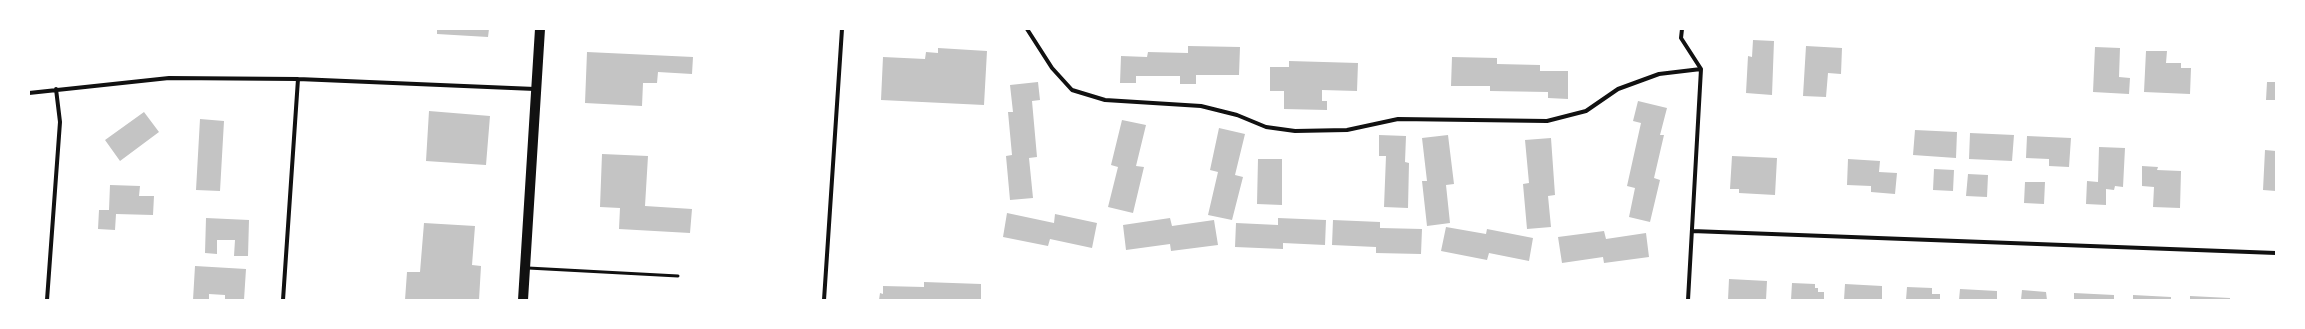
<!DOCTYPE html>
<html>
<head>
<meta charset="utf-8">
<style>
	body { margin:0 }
	#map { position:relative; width:2305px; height:329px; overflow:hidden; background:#fff; font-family:Inter,sans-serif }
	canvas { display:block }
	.frame { position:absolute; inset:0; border:30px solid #fff; pointer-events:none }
</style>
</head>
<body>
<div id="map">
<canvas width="2305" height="329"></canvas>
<div class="frame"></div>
</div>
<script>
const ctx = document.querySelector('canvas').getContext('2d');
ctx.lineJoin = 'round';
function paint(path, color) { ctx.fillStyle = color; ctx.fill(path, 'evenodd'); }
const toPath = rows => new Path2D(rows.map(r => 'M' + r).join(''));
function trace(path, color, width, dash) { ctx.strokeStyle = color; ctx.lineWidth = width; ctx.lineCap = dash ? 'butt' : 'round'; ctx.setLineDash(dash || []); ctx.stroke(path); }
paint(toPath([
	[437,29,489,29,488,37,437,34],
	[1753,40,1774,41,1772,95,1746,93,1748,56,1752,57],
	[1188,46,1240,47,1239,75,1196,75,1196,84,1180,84,1180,76,1136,76,1136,83,1120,83,1121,56,1147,57,1148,52,1188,53],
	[1806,46,1842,48,1841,74,1828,73,1826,97,1803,96],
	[2095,47,2120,48,2119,77,2130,78,2129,94,2093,92],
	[938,48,987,51,984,105,881,100,883,57,925,59,926,52,938,53],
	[2146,51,2167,51,2166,63,2181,63,2181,68,2191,68,2190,94,2144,92],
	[587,52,693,57,692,74,658,72,657,83,643,83,642,106,585,103],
	[1452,57,1497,58,1497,64,1540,65,1540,71,1568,71,1568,99,1548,98,1548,92,1490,91,1490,86,1451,86],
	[1289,61,1358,63,1357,91,1322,90,1322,101,1327,101,1327,110,1284,109,1284,91,1270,91,1270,67,1289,67],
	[1038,82,1040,100,1032,101,1037,157,1029,158,1033,198,1010,200,1006,156,1012,155,1008,112,1013,112,1010,85],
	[2267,82,2276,82,2276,100,2266,100],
	[1638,101,1667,108,1660,135,1664,135,1654,178,1660,180,1650,222,1629,217,1635,188,1627,186,1641,123,1633,121],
	[429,111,490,116,486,165,426,161],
	[144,112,159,132,120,161,105,140],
	[200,119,224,121,220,191,196,190],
	[1122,120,1146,125,1136,166,1144,167,1133,213,1108,207,1118,167,1111,165],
	[1219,128,1245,134,1235,175,1243,177,1232,220,1208,215,1218,172,1210,170],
	[1915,130,1957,132,1956,158,1913,155],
	[1970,133,2014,135,2012,161,1969,159],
	[1379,135,1406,136,1405,162,1409,163,1408,208,1384,207,1386,156,1379,156],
	[1448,135,1454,184,1446,185,1450,223,1427,226,1422,181,1427,181,1422,138],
	[2027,136,2071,138,2069,167,2049,166,2049,159,2026,158],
	[1551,138,1555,195,1548,196,1551,227,1527,229,1523,184,1529,183,1525,140],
	[2099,147,2125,148,2123,187,2115,186,2114,190,2106,189,2106,205,2086,204,2087,181,2098,182],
	[2265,150,2276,151,2276,191,2263,190],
	[602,154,648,156,645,206,692,209,690,233,619,229,620,208,600,207],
	[1732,156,1777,158,1775,195,1739,193,1739,189,1730,189],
	[1258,159,1282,159,1282,205,1257,204],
	[1848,159,1880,161,1879,172,1897,173,1895,194,1871,192,1871,186,1847,185],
	[2142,166,2158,167,2157,170,2181,171,2180,208,2153,207,2154,187,2142,186],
	[1934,169,1954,170,1953,191,1933,190],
	[1968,174,1988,175,1987,197,1966,196],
	[2025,182,2045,182,2044,204,2024,203],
	[110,185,140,186,139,196,154,196,153,215,116,214,115,230,98,229,99,210,109,210],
	[1007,213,1054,223,1055,214,1097,223,1092,248,1050,239,1048,246,1003,237],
	[206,218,249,220,248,256,234,256,235,240,217,240,217,254,205,253],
	[1170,218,1172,226,1214,220,1218,245,1171,251,1170,244,1126,250,1123,225],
	[1278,218,1326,220,1325,245,1283,243,1283,249,1235,247,1236,223,1278,225],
	[1333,220,1380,222,1380,228,1422,229,1421,254,1376,253,1376,247,1332,245],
	[424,223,475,226,472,265,481,266,479,300,405,300,407,272,420,272],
	[1446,227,1486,234,1487,229,1533,238,1529,261,1489,253,1487,260,1441,251],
	[1604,231,1606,239,1646,233,1649,257,1604,263,1603,257,1562,263,1558,237],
	[195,266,246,269,244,300,225,300,225,295,209,294,209,300,193,300],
	[1729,279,1767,281,1766,300,1728,300],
	[924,282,981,284,981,300,879,300,880,293,883,294,883,286,924,287],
	[1792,283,1815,284,1815,288,1818,288,1818,292,1824,292,1824,300,1791,300],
	[1845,284,1882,286,1882,300,1844,300],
	[1907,287,1932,288,1932,294,1940,294,1940,300,1906,300],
	[1960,289,1997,291,1997,300,1959,300],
	[2022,290,2046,292,2047,300,2021,300],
	[2074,293,2114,295,2114,300,2074,300],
	[2133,295,2171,297,2171,300,2133,300],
	[2190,296,2230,298,2230,300,2190,300]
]), '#c4c4c4');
trace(toPath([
	[528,268,678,276]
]), '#111', 3);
trace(toPath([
	[1027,29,1052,68,1072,90,1105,100,1201,106,1237,115,1266,127,1295,131,1347,130,1398,119,1547,121,1586,111,1618,89,1659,74,1701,69],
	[1682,29,1681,38,1701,69,1688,300],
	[29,93,169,78,298,79,535,89],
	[1692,231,2276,253],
	[47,300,60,122,56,89],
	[283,300,298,79],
	[824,300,842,29]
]), '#111', 4);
trace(toPath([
	[523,300,540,29]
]), '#111', 10);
</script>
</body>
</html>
